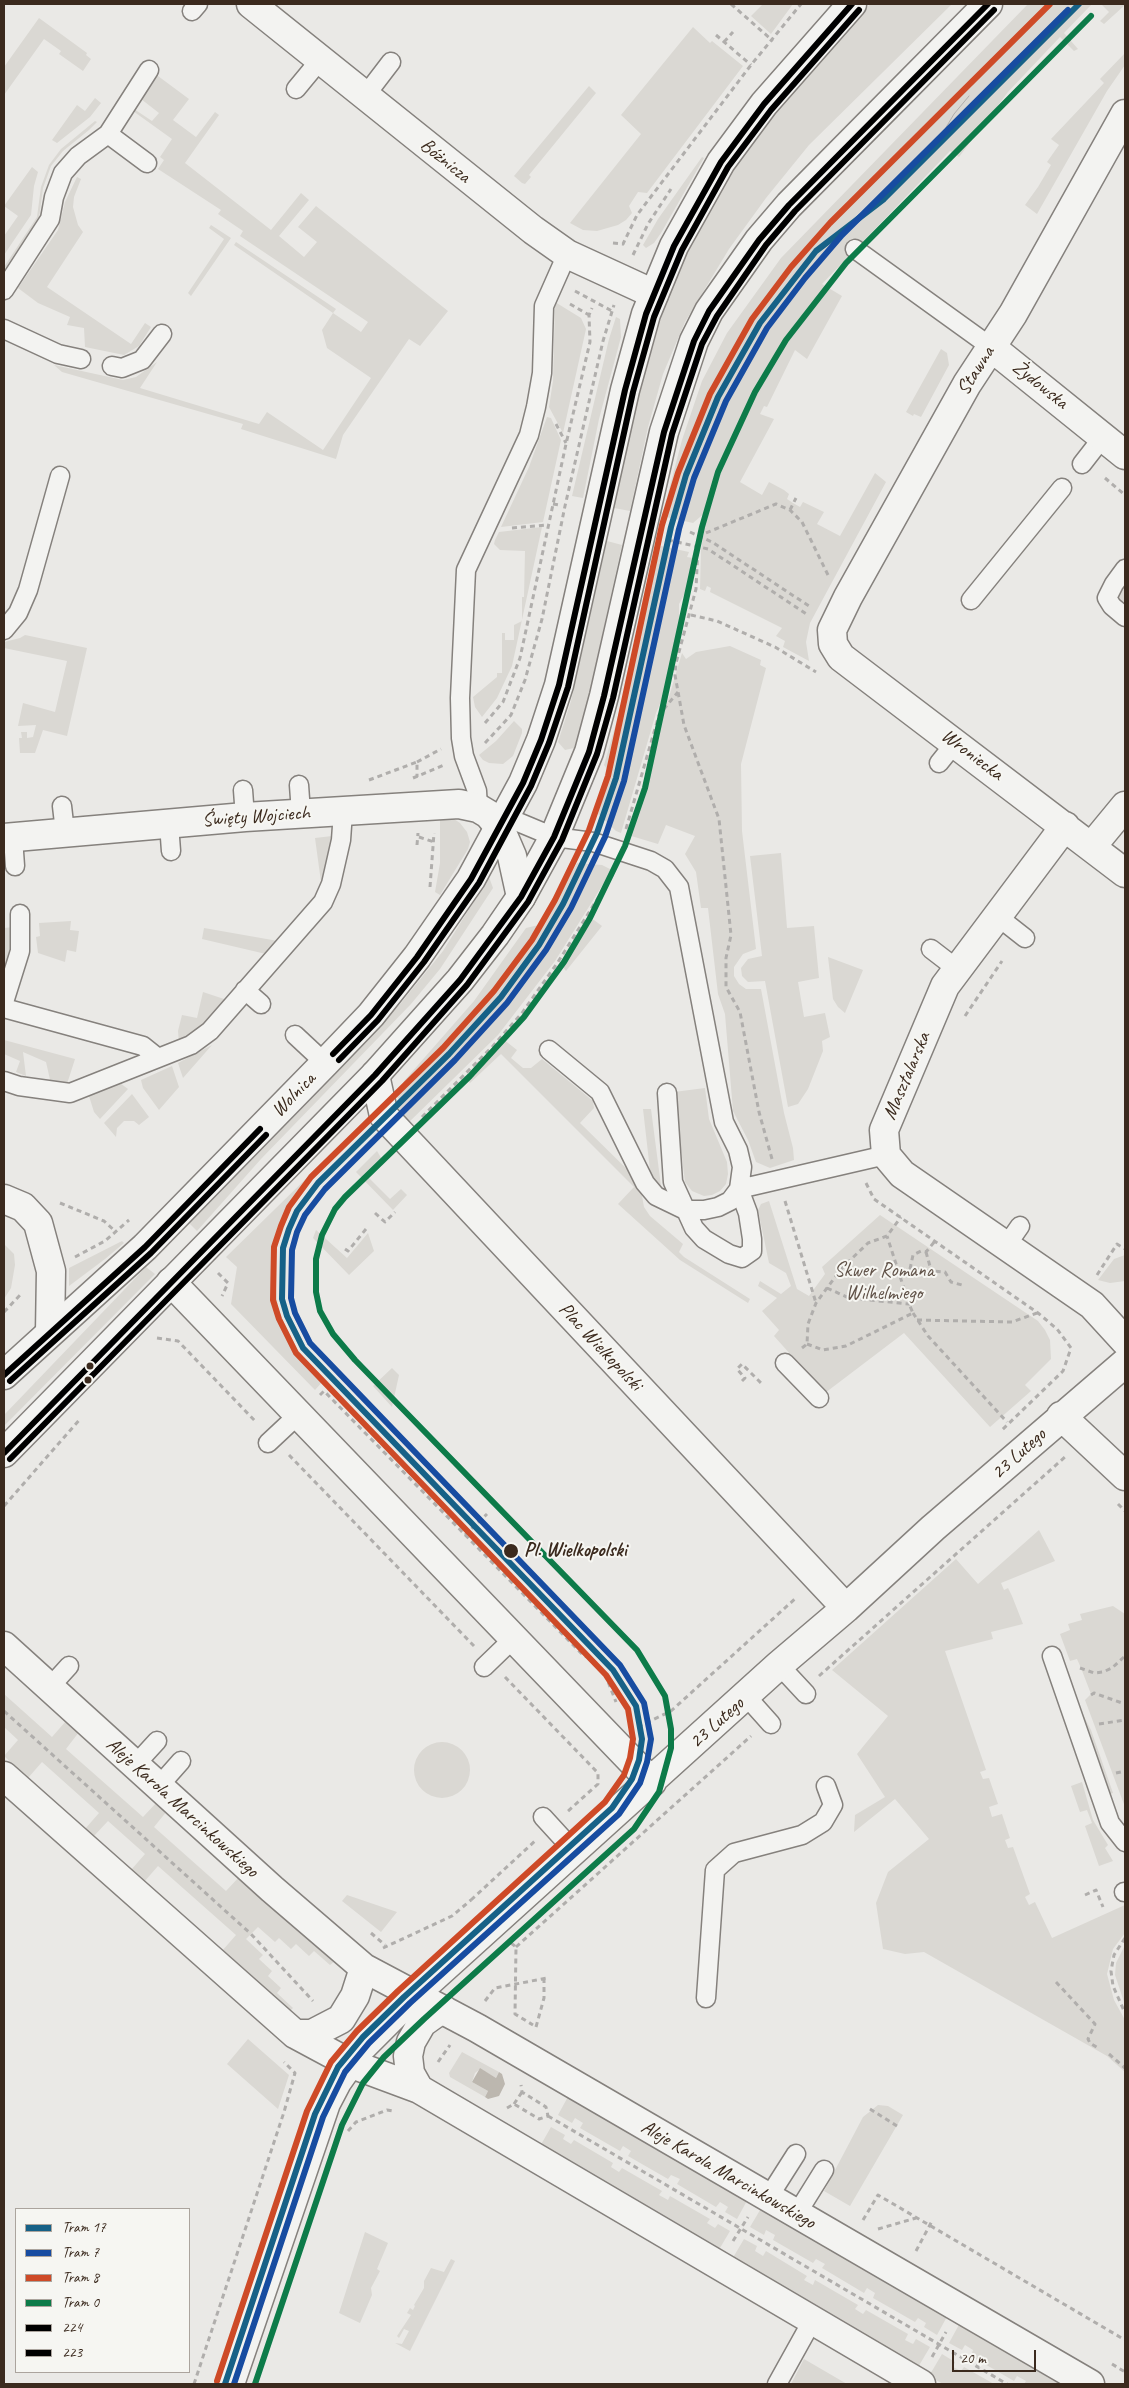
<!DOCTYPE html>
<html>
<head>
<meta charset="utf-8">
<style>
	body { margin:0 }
	#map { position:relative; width:1129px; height:2388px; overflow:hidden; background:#eae9e6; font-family:Caveat,sans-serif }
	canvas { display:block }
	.frame { position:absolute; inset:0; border:5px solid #3b2a1e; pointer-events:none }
	.legend { position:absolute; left:15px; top:2208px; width:175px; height:165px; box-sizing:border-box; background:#f6f6f2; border:1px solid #aba49d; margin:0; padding:6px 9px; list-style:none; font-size:15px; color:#3b2a1e }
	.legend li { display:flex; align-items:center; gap:10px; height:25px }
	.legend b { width:25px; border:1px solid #aba49d }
	.scale { position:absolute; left:952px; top:2350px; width:84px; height:22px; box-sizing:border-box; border:2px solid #3b2a1e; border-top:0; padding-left:6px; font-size:15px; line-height:18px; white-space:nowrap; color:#3b2a1e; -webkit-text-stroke:4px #f6f6f2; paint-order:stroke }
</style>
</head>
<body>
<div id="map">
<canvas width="1129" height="2388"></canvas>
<div class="frame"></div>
<ul class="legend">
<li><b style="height:6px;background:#166187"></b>Tram 17</li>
<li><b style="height:6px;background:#174ca1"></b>Tram 7</li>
<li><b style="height:6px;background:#ce4a27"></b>Tram 8</li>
<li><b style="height:6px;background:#0d7b49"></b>Tram 0</li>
<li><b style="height:6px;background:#000"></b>224</li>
<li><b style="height:6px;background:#000"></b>223</li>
</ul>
<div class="scale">20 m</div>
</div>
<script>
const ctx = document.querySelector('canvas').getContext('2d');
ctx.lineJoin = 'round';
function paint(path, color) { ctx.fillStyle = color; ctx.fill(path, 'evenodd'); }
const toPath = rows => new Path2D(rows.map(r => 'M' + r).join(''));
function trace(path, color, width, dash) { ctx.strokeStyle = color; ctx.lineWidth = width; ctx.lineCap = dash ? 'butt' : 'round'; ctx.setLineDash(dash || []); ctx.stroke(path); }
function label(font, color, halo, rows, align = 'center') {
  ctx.font = font + ' Caveat,sans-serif'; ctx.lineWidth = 4; ctx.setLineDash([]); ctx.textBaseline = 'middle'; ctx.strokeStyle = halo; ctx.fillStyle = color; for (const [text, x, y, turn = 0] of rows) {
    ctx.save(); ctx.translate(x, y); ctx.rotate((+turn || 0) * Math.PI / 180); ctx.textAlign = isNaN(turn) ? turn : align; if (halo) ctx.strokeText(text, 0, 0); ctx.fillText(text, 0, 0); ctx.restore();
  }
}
paint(toPath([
	[763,4,793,4,771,34,751,16],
	[870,4,952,4,809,145,766,198,729,249,685,322,663,374,648,427,630,511,614,508,631,421,663,312,689,245,734,169,772,117],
	[1028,4,1092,4,1064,33,1078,49,1074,51,1060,37,1008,92,959,157,950,151,822,284,842,296,807,359,795,350,767,407,764,406,760,414,774,419,740,482,762,495,769,482,784,490,789,494,787,499,793,503,800,507,803,502,824,512,817,524,840,536,875,473,886,482,810,623,806,642,809,661,783,647,785,641,776,636,782,628,710,592,711,588,707,586,705,591,700,589,701,550,707,511,693,523,662,516,682,440,702,381,727,333,781,258],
	[1101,4,1125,4,1125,5,1104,24,1100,21,1109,12],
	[39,18,87,53,86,55,91,59,83,71,59,54,61,51,44,39,4,95,4,67],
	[693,27,710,43,712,41,743,66,647,193,638,192,629,206,632,213,626,220,618,225,597,231,583,230,570,223,641,134,621,115],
	[1125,53,1125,65,1107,91,1037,214,1025,205,1038,187,1051,165,1047,162,1059,145,1051,139,1104,83,1100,79],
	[158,76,189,99,173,120,196,137,215,112,219,115,185,163,271,230,301,193,309,200,279,236,304,257,317,242,298,227,316,206,448,311,420,346,409,339,343,435,336,459,241,429,243,424,62,372,54,365,123,380,136,377,157,362,140,388,259,424,267,412,323,450,371,378,327,348,322,330,333,313,234,245,236,242,336,309,333,313,361,332,368,322,240,236,243,231,218,214,221,210,158,169,164,160,160,157,172,139,133,111,134,109,152,121,159,113,141,99],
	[589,86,596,93,529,175,531,177,525,184,522,183,514,176],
	[95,98,101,103,90,117,57,143,52,140,77,105,85,111],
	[95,121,97,122,89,130,63,151,51,166,43,188,39,218,4,270,4,267,37,217,41,187,49,165,61,149],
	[702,157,704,158,661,233,654,243,646,248,643,245,658,219],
	[32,167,38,172,34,186,31,215,4,255,4,236,18,216,4,206],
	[77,177,81,179,74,197,73,207,78,225,83,232,47,287,131,344,145,323,151,327,139,346,124,355,85,347,84,328,67,325,70,317,38,303,18,288,58,230,65,202],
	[211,225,231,238,191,296,188,293,224,239,209,228],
	[555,302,581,318,586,329,563,433,549,407,553,381],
	[616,317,620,319,621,337,599,419,583,498,572,496,609,339],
	[941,349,947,353,949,365,921,417,914,414,913,416,906,412],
	[547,417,551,418,561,440,543,522,501,527,529,467],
	[542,527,512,666,497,698,482,717,475,707,473,697,497,677,497,673,502,673,502,633,505,633,505,640,514,640,514,625,522,621,522,597,524,597,525,551,500,550,494,544,495,540,499,532],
	[607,541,622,545,584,718,574,748,565,750,558,742,571,701],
	[661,546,689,552,687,557,693,558,692,589,685,593,679,604,679,615,683,628,668,685,656,713,621,833,616,831,598,814,610,773,604,765,629,678,655,551],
	[1125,582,1125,610,1115,595],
	[25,635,87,648,67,736,43,730,35,753,20,753,19,738,22,738,21,732,27,732,27,738,33,737,36,725,18,726,23,703,55,712,67,661,4,648,4,642,20,638],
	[730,646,761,660,760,665,766,668,741,764,742,831,756,949,743,954,734,967,734,976,739,984,746,989,761,989,784,1113,793,1148,794,1160,770,1168,756,1162,748,1140,733,1111,725,1014,718,994,708,908,701,908,696,872,685,854,695,836,666,825,658,844,628,835,682,653,686,659,696,652],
	[514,721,522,729,522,733,513,756,503,764,489,763,483,760,479,755,496,741],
	[454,819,460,823,467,832,470,842,468,849,440,895,435,892,440,863,440,820],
	[332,836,325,882,321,882,315,838],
	[781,853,787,928,814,926,819,978,798,982,804,1017,825,1013,830,1037,822,1041,823,1051,808,1089,798,1104,788,1107,765,981,748,982,742,976,741,968,748,959,762,956,750,856],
	[577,863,602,865,612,870,555,961,498,1035,404,1127,398,1116,402,1112,398,1108,402,1103,397,1097,400,1093,404,1081,474,1001,526,928,543,924],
	[489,877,493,888,440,969,411,1004,261,1159,197,1231,189,1223,401,1003,443,951],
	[589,920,594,920,602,926,566,971,561,965],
	[71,921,70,930,79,931,76,952,67,950,65,962,38,953,36,937,40,936,39,923],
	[14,927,13,950,4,980,4,928],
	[204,928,278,941,266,954,202,939],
	[828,957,863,970,845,1013,838,1007,833,999],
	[203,992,227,1000,205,1026,179,1043,178,1031,182,1015,197,1018],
	[503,1039,517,1050,511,1058,523,1068,531,1068,542,1059,593,1101,594,1108,580,1123,635,1177,640,1185,644,1207,650,1216,683,1244,679,1252,684,1257,750,1299,748,1303,680,1260,618,1204,634,1187,501,1054,470,1083,465,1078],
	[4,1040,75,1059,67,1084,51,1084,46,1062,23,1052,26,1076,16,1072,20,1061,4,1054],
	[212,1045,183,1078,178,1063],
	[172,1066,179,1087,159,1110,143,1088,141,1080],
	[120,1083,128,1089,100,1119,94,1112,89,1096],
	[705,1088,709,1119,727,1162,728,1174,726,1184,720,1191,712,1195,704,1196,692,1191,685,1182,674,1092],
	[132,1094,149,1117,139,1125,134,1121,124,1121,117,1128,116,1137,104,1123],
	[643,1109,651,1109,661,1186,651,1179],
	[369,1117,370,1124,318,1173,290,1208,281,1226,275,1249,274,1269,278,1308,286,1331,296,1348,324,1380,315,1390,231,1304,237,1267,226,1257],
	[377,1151,383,1161,368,1177,390,1199,401,1189,407,1195,393,1210,356,1172],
	[769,1201,797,1289,809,1296,825,1274,822,1267,880,1215,1038,1321,1045,1330,1050,1340,1051,1359,1025,1385,1031,1391,990,1427,904,1333,825,1393,774,1336,779,1330,762,1311,777,1298,758,1286,760,1281,781,1294,791,1286,786,1273,769,1263,758,1210,761,1204],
	[316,1230,347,1258,368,1233,374,1251,349,1275,313,1238],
	[122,1241,124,1243,105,1259,69,1286,69,1268],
	[4,1244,14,1254,15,1265,11,1288,4,1299],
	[1125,1255,1125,1281,1110,1283,1098,1280,1114,1259],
	[146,1267,155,1274,4,1426,4,1415],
	[392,1368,399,1375,392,1407,373,1386],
	[1039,1530,1055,1561,1001,1583,1004,1590,1008,1588,1012,1596,1023,1624,991,1632,993,1639,945,1651,986,1770,980,1772,983,1779,989,1778,998,1804,989,1807,992,1817,1002,1814,1010,1838,1005,1840,1008,1848,1013,1847,1030,1894,1025,1897,1029,1905,1035,1902,1052,1938,1125,1905,1125,1933,1113,1949,1107,1974,1114,2000,1125,2020,1125,2072,1107,2056,924,1952,905,1954,883,1949,876,1903,888,1872,929,1839,895,1799,854,1832,855,1815,885,1797,857,1754,888,1716,832,1670,956,1559,978,1584],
	[1113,1606,1125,1614,1125,1807,1085,1700,1091,1694,1081,1668,1077,1659,1070,1661,1060,1634,1070,1630,1068,1624,1082,1620,1080,1614],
	[4,1694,52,1737,66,1721,79,1732,66,1749,143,1817,157,1802,167,1811,154,1827,226,1891,240,1876,335,1961,330,1965,314,1951,309,1956,296,1944,291,1949,279,1938,275,1942,258,1927,246,1939,263,1955,259,1959,272,1971,268,1976,281,1988,277,1993,293,2008,289,2012,222,1951,236,1935,158,1866,144,1882,131,1870,145,1854,108,1821,93,1837,85,1829,99,1813,42,1762,28,1778,4,1756,18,1740,4,1727],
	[1076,1701,1091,1730,1113,1793,1108,1795],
	'414 1770a28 28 0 1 1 56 0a28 28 0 1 1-56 0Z',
	[1082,1782,1093,1820,1108,1845,1105,1848,1113,1861,1099,1866,1085,1826,1092,1823,1087,1810,1080,1812,1071,1786],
	[347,1895,397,1912,381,1932,342,1901],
	[1125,1945,1125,2005,1115,1975,1116,1963],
	[248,2039,289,2075,278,2109,227,2064],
	[462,2052,499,2072,496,2078,480,2069,475,2073,472,2082,488,2091,485,2097,450,2077,449,2073],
	[570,2093,749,2197,737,2219,725,2212,728,2207,720,2202,716,2207,677,2184,680,2179,671,2175,668,2179,628,2156,631,2151,623,2146,620,2151,580,2128,583,2123,575,2118,572,2123,558,2115],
	[878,2105,888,2106,903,2115,850,2206,824,2191,863,2117],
	[551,2127,565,2135,563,2139,571,2144,574,2140,613,2163,611,2167,619,2172,622,2168,662,2191,659,2195,668,2200,670,2196,710,2219,707,2223,715,2228,718,2224,730,2231,717,2253,539,2148],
	[763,2205,949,2313,937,2335,924,2327,926,2323,918,2318,915,2322,873,2298,875,2293,867,2288,864,2293,822,2268,825,2264,816,2259,813,2263,773,2240,775,2235,766,2230,764,2235,750,2227],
	[365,2232,388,2243,377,2269,380,2271,371,2288,372,2295,360,2323,339,2313],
	[744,2239,757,2246,755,2251,763,2256,766,2251,807,2276,804,2280,813,2285,815,2280,858,2305,855,2309,863,2314,866,2310,908,2334,905,2340,913,2344,916,2339,930,2347,917,2369,731,2261],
	[451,2259,455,2261,410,2351,395,2343,402,2344,409,2331,404,2329,399,2338,397,2336,411,2315,407,2313,410,2308,413,2310,415,2306,414,2305,424,2288,424,2281,431,2268,444,2272],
	[961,2321,1070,2384,1024,2384,1026,2381,1017,2376,1014,2381,971,2356,973,2350,965,2345,962,2350,949,2343],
	[942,2354,955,2362,953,2367,961,2371,964,2367,994,2384,943,2384,929,2376],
	[804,2359,847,2384,791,2384]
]), '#dad8d3');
paint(toPath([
	[480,2068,496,2078,499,2072,502,2074,505,2084,499,2096,488,2099,485,2097,488,2091,472,2082]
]), '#bcb7af');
const lane = toPath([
	[192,11,198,4],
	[296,89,320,60],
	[365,96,391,62],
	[108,134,147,163],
	[855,249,991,347],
	[4,290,50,219,54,197,63,173,78,156,108,134,149,70],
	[4,329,58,354,81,359],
	[112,366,122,368,142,360,162,334],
	[1082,464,1103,437],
	[1125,569,1114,584,1107,598,1112,606,1125,617],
	[971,600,1062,488],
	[4,630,18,613,28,590,60,476],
	[939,763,955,743],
	[299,785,301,813],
	[243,790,245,817],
	[62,806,65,832],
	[478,808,477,791,464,756,461,738,460,698,466,570,529,435,536,407,542,373,544,306,567,254],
	[506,817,554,837,593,842,651,861,665,869,679,887,724,1122,738,1150,742,1167,739,1189,730,1201,718,1207,704,1210,685,1210,656,1196,645,1183,600,1092,549,1050],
	[169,824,171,851],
	[13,838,15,866],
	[997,916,1025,938],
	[931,949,957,969],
	[245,990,261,1004],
	[4,1002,20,951,20,914],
	[4,1008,143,1046,158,1058],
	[295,1035,325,1063],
	[4,1081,19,1086,70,1093,191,1045,210,1031,323,902,331,884,341,840,343,812],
	[667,1093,673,1182,694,1228,704,1239,729,1254,742,1258,752,1251,752,1239,748,1213,739,1189,886,1155],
	[1006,1246,1020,1226],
	[785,1363,819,1398],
	[268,1443,299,1414],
	[1052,1656,1110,1823,1125,1842],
	[779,1665,806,1694],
	[484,1667,514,1638],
	[49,1688,69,1666],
	[746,1696,771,1724],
	[135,1765,157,1741],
	[158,1787,181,1761],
	[543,1817,575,1852],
	[1124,1892,1125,1892],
	[706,1998,715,1870,734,1853,802,1835,823,1822,833,1805,826,1786],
	[768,2198,796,2154],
	[796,2215,824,2170],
	[777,2384,812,2321]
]);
const street = toPath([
	[251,4,533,230,567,254,654,294],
	[1125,114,1013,314,967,384,848,597,832,630,833,644,841,657,1125,873],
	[991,347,1125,455],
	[1065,826,945,986,884,1130,886,1155,902,1174,1092,1305,1125,1341],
	[4,838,245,817,459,804,478,808,488,814,500,828,512,856,521,897],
	[1092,846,1125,806],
	[375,1075,384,1116,846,1608],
	[4,1199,23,1207,38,1223,51,1271,50,1332],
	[171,1282,652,1782],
	[1061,1416,1125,1476],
	[4,1646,272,1889,364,1968,477,2028,1090,2384],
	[4,1776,295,2034,349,2063,419,2089,921,2384],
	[295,2034,312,2034,341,2019,355,1996,364,1968],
	[419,2089,410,2073,408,2056,411,2042,422,2023,436,2013,444,2010],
	[230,2384,326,2103,337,2082,360,2049,415,1994,779,1665,846,1608,933,1528,1125,1363]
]);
const secondary = toPath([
	[4,1375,145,1247,325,1063,371,1015,417,957,471,879,523,783,541,740,559,685,625,390,646,314,674,246,721,162,764,104,852,4],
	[4,1453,375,1075,460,980,495,935,521,897,554,837,589,752,604,696,664,432,694,341,709,311,759,240,789,205,988,4]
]);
trace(lane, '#85817d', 21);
trace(street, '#85817d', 31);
trace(secondary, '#85817d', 31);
trace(toPath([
	[731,4,773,41],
	[716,35,751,65],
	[724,42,733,32],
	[613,243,623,244,637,215,751,65,801,4],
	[633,255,648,224,671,189],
	[575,291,612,311],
	[570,304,589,315],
	[556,424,566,443],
	[1105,478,1125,495],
	[553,504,559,505],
	[790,510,796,498],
	[512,528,548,525],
	[690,532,712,542,812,608],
	[668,540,708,549,808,615],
	[691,615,717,621,775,647,816,672],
	[485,723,503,702,520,658,566,444,590,342,589,315,592,308],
	[485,743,511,715,525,680,542,619,565,506,603,341,614,305],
	[417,762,441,749],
	[413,778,444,765],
	[369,780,417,762,417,777],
	[626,829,659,715,678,692],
	[419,837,434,842],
	[417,845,418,833],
	[430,887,434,833],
	[965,1016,1002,961],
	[478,1062,484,1068],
	[422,1117,493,1046,522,1013,558,962,613,874],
	[772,1159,759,1112,740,1012,726,987,726,958,731,935,719,819,684,725,675,675,676,663,696,589,698,546,701,535,776,504,790,510,802,522,828,575],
	[866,1183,874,1199,1038,1313,1057,1329,1071,1348,1063,1371,1002,1430],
	[785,1201,816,1303],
	[60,1203,104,1221,116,1232],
	[375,1213,385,1222,395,1212],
	[345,1249,348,1251,366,1229],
	[926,1252,931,1270],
	[75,1257,105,1241,129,1220],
	[910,1269,913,1255,921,1251,926,1252,935,1241],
	[900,1271,910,1269,945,1272,951,1282,962,1285],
	[218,1273,228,1283,222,1296],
	[1097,1275,1117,1244,1125,1249],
	[827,1288,849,1298,909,1304,887,1236],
	[4,1312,22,1293],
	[913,1313,928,1336,1007,1422],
	[917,1320,1012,1322,1037,1313],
	[157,1338,178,1341,256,1422],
	[807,1344,823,1350,846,1346,913,1313,909,1304],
	[802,1348,807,1344,808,1324,816,1303,827,1288,842,1268,868,1243,887,1236,901,1217],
	[742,1381,745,1378,737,1369,742,1364,763,1385],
	[320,1395,324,1391,584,1656,590,1658,605,1674,616,1702],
	[289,1455,474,1646],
	[1118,1504,1125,1511],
	[4,1506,81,1418],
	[465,1535,487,1514],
	[1080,1668,1094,1673,1103,1672,1112,1668,1125,1656],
	[819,1676,1065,1457],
	[505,1677,598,1773,598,1784,567,1812],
	[1091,1695,1094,1693,1125,1704],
	[4,1711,251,1934,313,2001],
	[1099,1724,1125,1720],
	[638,1727,671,1711,797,1597],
	[1116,1773,1125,1771],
	[1085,1895,1096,1890,1103,1907],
	[471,1900,535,1841],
	[371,1933,385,1945],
	[1125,1938,1114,1955,1111,1971,1113,1986,1125,2013],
	[511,1943,516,1947,515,2014,533,2025],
	[516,1947,751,1736],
	[383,1948,452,1916,471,1900],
	[1056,1982,1095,2024,1088,2039,1090,2043,1098,2048],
	[485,2001,495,1988,547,1978],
	[536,2027,544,1998,544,1979],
	[1109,2054,1125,2068],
	[438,2062,450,2045],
	[514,2104,522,2092],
	[507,2108,514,2104,539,2119,548,2116,546,2107,522,2092,521,2085],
	[870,2109,897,2126],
	[548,2116,1007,2384],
	[348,2131,356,2122,387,2110,393,2111],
	[863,2220,878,2195,1125,2340],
	[878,2229,916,2218],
	[733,2241,748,2217],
	[916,2251,932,2221],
	[932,2357,946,2332],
	[1112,2364,1125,2372],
	[194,2384,284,2112,295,2073,284,2062]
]), '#b0aeac', 3, [5, 4]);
trace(lane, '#f3f3f1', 18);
trace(street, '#f3f3f1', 28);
trace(secondary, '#f3f3f1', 28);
trace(toPath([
	[919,165,935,146,954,114,969,96]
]), '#b0aeac', 1);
trace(toPath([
	[333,1054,371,1015,417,957,471,879,523,783,541,740,559,685,625,390,646,314,674,246,721,162,764,104,852,4],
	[4,1375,145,1247,260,1129],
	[4,1453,375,1075,460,980,521,897,554,837,589,752,604,696,664,432,694,341,709,311,759,240,789,205,988,4]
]), '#000', 6);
trace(toPath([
	[339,1060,378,1020,424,962,479,883,531,786,549,743,568,687,633,392,654,317,682,250,728,167,771,110,859,10],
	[10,1381,151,1253,266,1135],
	[10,1459,382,1081,467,985,528,902,562,840,597,754,613,698,672,434,702,344,717,316,766,245,795,211,994,10]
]), '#000', 6);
trace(toPath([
	[225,2384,315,2114,338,2067,363,2037,404,1997,612,1808,632,1779,639,1760,642,1739,636,1706,613,1670,303,1348,287,1316,282,1299,283,1248,289,1229,297,1211,318,1183,449,1054,501,997,539,945,563,904,597,833,616,778,671,527,686,475,718,397,760,323,816,251,884,199,1079,4]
]), '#166187', 6);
trace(toPath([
	[234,2384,323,2117,345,2072,369,2043,410,2003,619,1814,640,1783,647,1762,651,1739,644,1703,620,1665,310,1343,295,1313,291,1298,292,1250,297,1232,305,1215,325,1189,455,1060,507,1003,546,950,571,908,605,837,624,781,679,529,694,478,726,401,767,328,805,278,842,235,1068,10]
]), '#174ca1', 6);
trace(toPath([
	[217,2381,307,2111,331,2062,357,2031,398,1991,605,1802,624,1775,630,1758,633,1739,628,1709,606,1675,296,1353,279,1319,273,1300,274,1247,281,1226,289,1207,311,1177,443,1048,494,991,532,940,555,900,589,830,608,776,662,525,678,473,710,394,752,319,791,267,830,223,1050,4]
]), '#ce4a27', 6);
trace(toPath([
	[255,2384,342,2125,363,2083,384,2057,424,2019,634,1829,659,1792,671,1748,671,1729,665,1696,637,1650,355,1360,333,1334,320,1311,316,1292,316,1259,322,1235,335,1209,345,1197,470,1076,524,1017,564,962,590,918,625,846,645,788,702,527,718,472,755,392,786,340,846,263,1091,16]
]), '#0d7b49', 6);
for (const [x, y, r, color] of [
	[90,1366,4.5,"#3b2a1e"],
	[88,1380,4.5,"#3b2a1e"],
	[511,1551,8,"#3b2a1e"]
]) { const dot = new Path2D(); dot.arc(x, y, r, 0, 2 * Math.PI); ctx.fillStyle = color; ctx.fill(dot); trace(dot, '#f6f6f2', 2); }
label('20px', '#3b2a1e', '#f6f6f2', [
	["Bóżnicza",445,161,39],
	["Stawna",976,371,-58],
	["Żydowska",1040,385,39],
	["Wroniecka",972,755,37],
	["Święty Wojciech",256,817,-4],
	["Masztalarska",907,1076,-67],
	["Wolnica",294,1095,-46],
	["Plac Wielkopolski",600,1347,47],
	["23 Lutego",1019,1454,-42],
	["23 Lutego",717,1723,-42],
	["Aleje Karola Marcinkowskiego",182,1808,42],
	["Aleje Karola Marcinkowskiego",728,2175,30]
]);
label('20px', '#605248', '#f6f6f2', [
	["Skwer Romana",884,1271],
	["Wilhelmiego",884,1294]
]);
label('bold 20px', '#3b2a1e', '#f6f6f2', [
	["Pl. Wielkopolski",524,1551]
], 'left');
</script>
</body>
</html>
